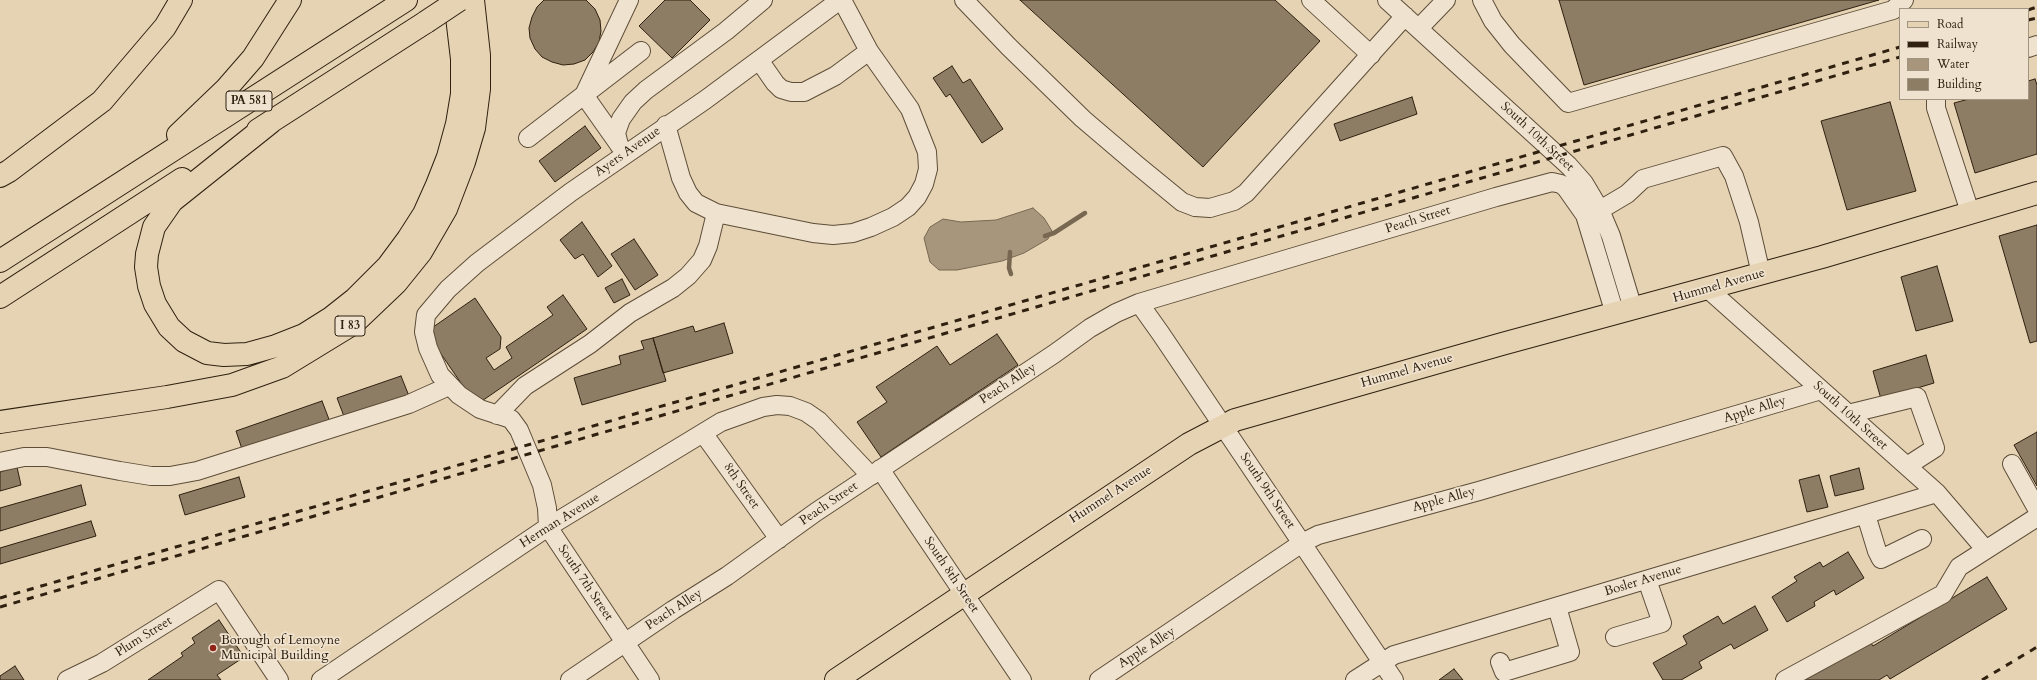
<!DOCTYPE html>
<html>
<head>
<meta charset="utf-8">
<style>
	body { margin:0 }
	#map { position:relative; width:2037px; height:680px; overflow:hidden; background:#e6d3b3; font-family:Cardo,serif }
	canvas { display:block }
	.legend { position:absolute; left:1899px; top:8px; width:130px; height:92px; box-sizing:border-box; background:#efe2ce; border:1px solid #a29482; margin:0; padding:5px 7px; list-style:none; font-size:12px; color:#2f2010 }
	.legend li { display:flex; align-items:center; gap:8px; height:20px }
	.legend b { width:20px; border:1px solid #a29482 }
</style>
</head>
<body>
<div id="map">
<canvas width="2037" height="680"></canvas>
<ul class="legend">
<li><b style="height:5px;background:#e6d3b3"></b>Road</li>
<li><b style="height:5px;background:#2f2010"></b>Railway</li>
<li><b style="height:11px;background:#a8967c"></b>Water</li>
<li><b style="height:11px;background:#8e7d65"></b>Building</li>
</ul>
</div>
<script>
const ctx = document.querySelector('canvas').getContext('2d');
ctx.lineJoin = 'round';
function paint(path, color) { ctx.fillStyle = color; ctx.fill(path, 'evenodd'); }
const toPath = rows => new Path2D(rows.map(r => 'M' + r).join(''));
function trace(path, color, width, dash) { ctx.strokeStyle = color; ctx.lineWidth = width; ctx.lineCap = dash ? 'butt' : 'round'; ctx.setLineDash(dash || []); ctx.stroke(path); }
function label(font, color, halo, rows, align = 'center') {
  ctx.font = font + ' Cardo,serif'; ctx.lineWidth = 3.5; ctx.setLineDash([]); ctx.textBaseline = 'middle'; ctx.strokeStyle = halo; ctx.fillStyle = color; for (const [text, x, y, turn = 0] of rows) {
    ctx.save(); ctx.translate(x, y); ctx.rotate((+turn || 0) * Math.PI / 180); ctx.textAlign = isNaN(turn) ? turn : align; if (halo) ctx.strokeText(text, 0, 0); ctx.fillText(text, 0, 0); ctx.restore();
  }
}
const water = toPath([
	[1033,208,1044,218,1052,231,1048,239,1024,253,1002,261,957,270,939,270,930,262,924,238,930,227,943,219,961,222,996,220,1033,208]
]);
paint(water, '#a8967c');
trace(water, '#786751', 1);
trace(toPath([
	[1045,236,1054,233,1085,213],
	[1010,252,1009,268,1011,274]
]), '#786751', 4.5);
const building = toPath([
	[544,0,586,0,595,9,600,20,601,31,599,42,593,52,585,60,574,64,563,65,552,62,542,57,535,49,530,38,529,28,532,17,537,7,544,0],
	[665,0,690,0,710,20,672,58,639,26,665,0],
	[1020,0,1275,0,1320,41,1203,167,1020,0],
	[1559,0,1879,0,1584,85,1559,0],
	[952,66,963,83,970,79,1003,129,982,143,950,94,946,97,933,78,952,66],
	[2035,79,2037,85,2037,154,1975,173,1954,103,1969,99,2028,99,2028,81,2035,79],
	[1412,97,1417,114,1340,141,1334,124,1412,97],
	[1890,102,1916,191,1847,210,1821,121,1890,102],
	[585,126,601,148,555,182,539,161,585,126],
	[582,222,612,266,598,277,583,254,575,259,560,240,582,222],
	[2037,225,2037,341,2030,343,1999,236,2037,225],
	[634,239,658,275,635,290,611,254,634,239],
	[1937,266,1953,321,1916,331,1901,277,1937,266],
	[622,279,630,295,614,303,605,288,622,279],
	[563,295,587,329,476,405,426,332,475,298,501,337,500,349,486,358,494,370,512,358,506,347,553,315,547,307,563,295],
	[724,323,733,353,663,373,653,338,693,326,695,332,724,323],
	[997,334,1018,365,881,457,857,422,887,402,876,387,937,346,950,365,997,334],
	[653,338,666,381,582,405,574,378,621,364,619,356,644,349,641,341,653,338],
	[1926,355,1934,383,1881,399,1873,371,1926,355],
	[401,376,409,396,345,419,337,398,401,376],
	[322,401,330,422,243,452,236,431,322,401],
	[2037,432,2037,486,2014,445,2037,432],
	[17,467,21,485,0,491,0,472,17,467],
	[1859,468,1864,489,1835,496,1830,476,1859,468],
	[1819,475,1828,507,1807,512,1799,480,1819,475],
	[239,477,245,497,185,515,179,495,239,477],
	[81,485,86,505,0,531,0,508,81,485],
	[91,521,96,536,0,564,0,548,91,521],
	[1848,552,1864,578,1836,595,1834,590,1814,602,1815,606,1787,622,1772,597,1797,581,1794,577,1820,562,1823,567,1848,552],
	[1987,577,2007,609,1890,679,1887,675,1879,680,1803,680,1869,640,1873,646,1987,577],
	[1755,606,1768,630,1734,649,1731,644,1699,662,1702,668,1681,680,1663,680,1653,663,1687,644,1683,636,1718,616,1723,624,1755,606],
	[219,620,244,657,217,675,221,680,148,680,183,656,181,653,195,643,192,638,219,620],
	[15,666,24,680,0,680,0,676,15,666],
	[1454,669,1463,680,1439,680,1454,669]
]);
paint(building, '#8e7d65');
trace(building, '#2f2010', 1);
const minor = toPath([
	[964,0,1009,47,1083,119,1137,165,1182,202,1195,207,1210,208,1234,201,1246,193,1405,16],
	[1311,0,1371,55],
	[1387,0,1569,166,1584,183,1600,210,1611,236,1633,309],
	[1482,0,1493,21,1512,45,1568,103,1893,10,1904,0],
	[1419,28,1446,0],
	[2028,48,2037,45],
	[759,60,775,83,781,89,791,92,804,92,835,76,869,51],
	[1936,99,1936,108,1970,212],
	[666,125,681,178,688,193,696,203,716,213,813,233,833,235,853,233,871,227,893,217,908,207,917,197,924,184,928,169,927,152,910,109,869,51,842,0],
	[528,138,641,51],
	[619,145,616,133,621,119,633,102,646,90,726,31,763,0],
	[620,146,584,95,629,0],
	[1600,210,1627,194,1643,179,1723,156,1734,176,1749,222,1761,274],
	[1708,289,1937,493,1985,549],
	[1139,303,1161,334,1394,680],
	[1848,414,1917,397,1935,448,1907,466],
	[497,415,525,386,590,344,630,313,673,288,688,276,702,260,708,246,716,213],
	[703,433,779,539],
	[0,462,24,457,47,457,120,471,151,476,170,476,197,471,409,404,449,386],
	[2012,464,2037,509],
	[880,469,1022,680],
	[1866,515,1877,551,1881,559,1922,539],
	[1615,637,1662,623,1647,580],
	[1500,662,1504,672,1570,652,1557,607],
	[67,680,102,663,219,590,279,680],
	[321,680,548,527,721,422,763,407,777,405,790,406,806,412,819,421,871,476],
	[570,680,673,610,727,576,816,512,1054,354,1090,328,1116,313,1139,303,1496,197,1552,182,1561,184,1566,188,1585,215,1615,314],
	[650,680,548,527,547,508,542,485,519,430,511,419,480,409,459,395,440,375,428,348,424,332,426,315,448,289,477,263,571,192,705,100,840,0],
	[1099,680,1302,543,1318,535,1479,491,1821,390],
	[1355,680,1394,655,1937,493],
	[1785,680,1943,594,1959,567,2037,517]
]);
const major = toPath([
	[836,680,1189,444,1235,420,1502,344,1822,257,2037,193]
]);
const highway = toPath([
	[271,122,172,201,154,227,147,254,146,267,149,286,155,304,169,327,184,341,207,353,224,355,247,354,276,346,304,335,331,318,355,299,388,266,408,239,424,214,437,185,448,157,457,124,462,94,462,59,455,0],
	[258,130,426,22],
	[178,135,226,89,253,58,290,0],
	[0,176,9,171,102,101,165,27,181,0],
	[0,261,406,0],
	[0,297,182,179],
	[0,422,167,397,232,385,282,367,354,323,396,283,421,252,446,209,464,162,474,128,479,89,479,55,473,0]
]);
trace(minor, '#5d4d39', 20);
trace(major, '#2f2010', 24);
trace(highway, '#2f2010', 24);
trace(minor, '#efe2ce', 18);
trace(major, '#e6d3b3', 22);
trace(highway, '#e6d3b3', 22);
trace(toPath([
	[2028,10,2037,7],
	[2028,20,2037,18],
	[0,598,1900,47],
	[0,607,1900,57],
	[1982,680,2037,647]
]), '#2f2010', 3, [7, 7]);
const highwayBridge = toPath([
	[426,22,459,0]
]);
trace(highwayBridge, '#2f2010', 24, []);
trace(highwayBridge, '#e6d3b3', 22);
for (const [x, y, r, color] of [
	[213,648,4,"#8f2418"]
]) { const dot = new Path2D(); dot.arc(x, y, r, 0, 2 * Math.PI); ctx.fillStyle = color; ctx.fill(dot); trace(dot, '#efe2ce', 1.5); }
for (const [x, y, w] of [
	[249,101,46],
	[350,326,30]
]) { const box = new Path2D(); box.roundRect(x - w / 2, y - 10, w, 20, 3); ctx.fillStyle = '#efe2ce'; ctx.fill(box); trace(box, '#2f2010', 1); }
label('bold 12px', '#2f2010', null, [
	["PA 581",249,101],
	["I 83",350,326]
]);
label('13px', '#2f2010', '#efe2ce', [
	["South 10th Street",1537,137,43],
	["Ayers Avenue",628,152,-35],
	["Peach Street",1418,220,-17],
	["Hummel Avenue",1719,286,-16],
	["Hummel Avenue",1407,371,-16],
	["Peach Alley",1008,384,-33],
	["Apple Alley",1755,410,-17],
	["South 10th Street",1850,416,42],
	["8th Street",741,486,55],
	["South 9th Street",1267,491,56],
	["Hummel Avenue",1111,495,-33],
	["Apple Alley",1444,500,-15],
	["Peach Street",829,504,-34],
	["Herman Avenue",560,521,-32],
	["South 8th Street",951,575,56],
	["Bosler Avenue",1643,581,-17],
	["South 7th Street",585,583,56],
	["Peach Alley",674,610,-33],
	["Plum Street",144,637,-32],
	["Apple Alley",1147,648,-33]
]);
label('13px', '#2f2010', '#efe2ce', [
	["Borough of Lemoyne",221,641],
	["Municipal Building",221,656]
], 'left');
</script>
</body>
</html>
